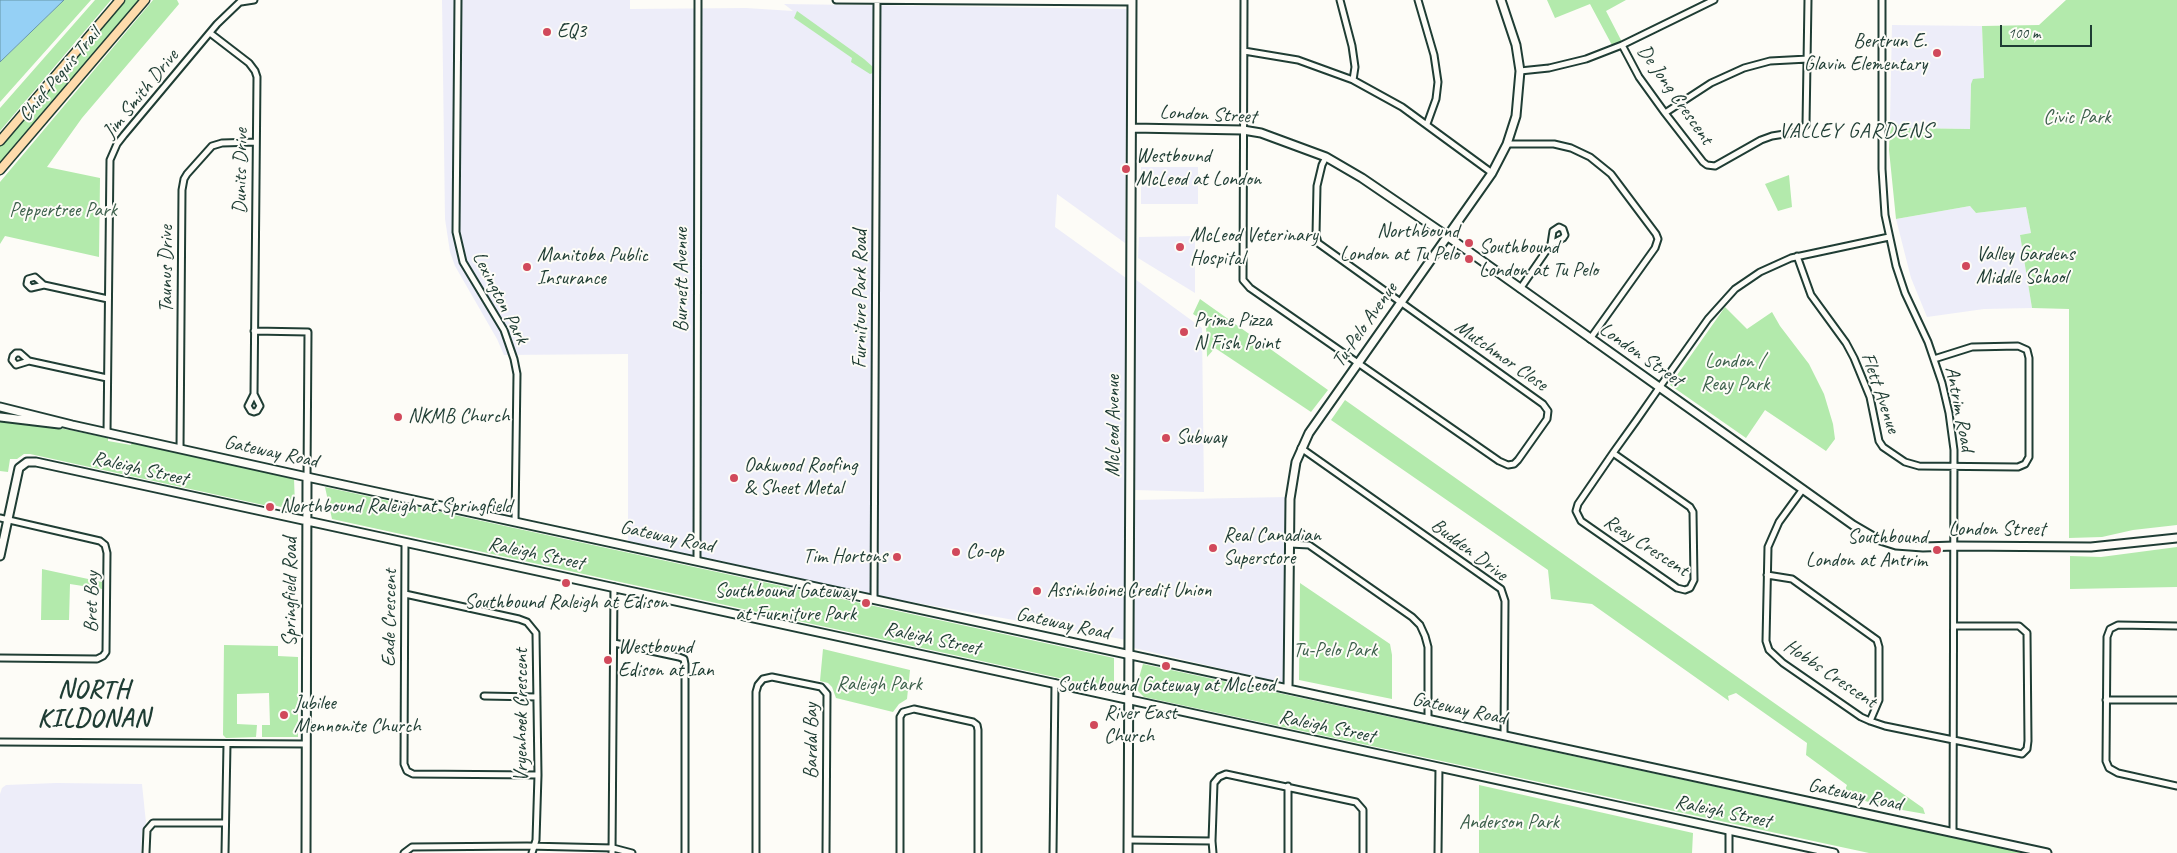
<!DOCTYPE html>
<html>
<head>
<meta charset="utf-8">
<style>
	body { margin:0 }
	#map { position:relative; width:2177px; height:853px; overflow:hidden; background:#fdfcf7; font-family:Caveat,sans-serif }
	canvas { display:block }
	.scale { position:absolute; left:2000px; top:25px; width:92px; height:22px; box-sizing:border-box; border:2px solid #1f3d34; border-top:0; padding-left:6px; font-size:15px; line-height:18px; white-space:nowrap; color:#1f3d34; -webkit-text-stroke:4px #fdfcf7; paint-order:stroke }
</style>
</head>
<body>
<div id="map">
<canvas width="2177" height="853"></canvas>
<div class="scale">100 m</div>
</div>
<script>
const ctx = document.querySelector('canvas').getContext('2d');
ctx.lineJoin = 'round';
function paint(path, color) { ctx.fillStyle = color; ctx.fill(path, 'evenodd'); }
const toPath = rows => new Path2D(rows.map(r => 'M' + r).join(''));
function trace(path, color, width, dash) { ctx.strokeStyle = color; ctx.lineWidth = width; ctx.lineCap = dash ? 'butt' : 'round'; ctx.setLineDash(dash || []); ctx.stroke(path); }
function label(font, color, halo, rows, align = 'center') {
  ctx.font = font + ' Caveat,sans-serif'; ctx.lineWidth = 4; ctx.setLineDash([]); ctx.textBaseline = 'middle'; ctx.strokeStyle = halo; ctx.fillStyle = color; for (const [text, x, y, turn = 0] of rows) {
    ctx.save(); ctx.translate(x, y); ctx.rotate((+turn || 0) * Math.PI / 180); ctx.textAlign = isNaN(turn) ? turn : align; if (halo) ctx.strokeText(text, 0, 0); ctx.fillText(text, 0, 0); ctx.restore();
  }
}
paint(toPath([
	[442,0,630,0,630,9,746,8,793,11,784,4,1127,9,1125,243,1057,194,1055,227,1126,278,1128,403,1127,640,878,596,879,531,871,531,871,594,628,541,628,354,504,355,497,339,455,266,450,252,445,219],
	[1892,25,1982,26,1984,79,1971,84,1970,129,1903,128,1890,120],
	[1141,167,1198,167,1198,204,1141,204],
	[1970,206,1976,213,2026,207,2031,233,2020,235,2032,308,1984,309,1927,317,1911,278,1896,219],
	[1195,236,1195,293,1138,258,1139,237],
	[1135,279,1202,328,1204,492,1135,490],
	[1286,497,1283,683,1134,648,1135,500],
	[56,783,142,784,146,823,142,832,141,853,0,853,0,794,2,788,6,785]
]), '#ededf9');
paint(toPath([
	[64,0,91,0,0,102,0,62],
	[95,0,111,0,0,131,0,108],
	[124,0,140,0,0,164,0,146],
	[153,0,177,0,179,4,82,118,47,167,100,178,99,257,5,236,0,244,0,182],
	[1547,0,1626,0,1606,11,1622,42,1613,47,1590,4,1555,18],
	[2066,0,2177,0,2177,525,2133,530,2102,537,2069,538,2069,309,2032,308,2020,235,2031,233,2026,207,1976,213,1970,206,1896,219,1889,150,1890,120,1903,128,1970,129,1971,84,1973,79,1984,78,1982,26,2039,25],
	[797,11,864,59,873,67,873,73,870,74,851,62,852,58,794,18],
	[1789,175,1792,207,1778,211,1765,184],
	[1200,299,1328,390,1311,412,1215,348,1207,357,1206,322,1193,314],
	[1725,307,1747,329,1772,312,1780,326,1809,364,1824,394,1833,424,1835,439,1826,451,1765,410,1746,438,1670,385],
	[1345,400,1923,808,1925,814,1891,808,1843,795,1847,785,1806,755,1807,743,1736,693,1728,696,1729,701,1592,604,1551,599,1548,570,1331,420],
	[0,419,55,427,108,438,108,441,131,445,132,442,294,479,295,505,289,509,269,504,268,506,30,454,24,454,17,459,10,459,8,472,0,471],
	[325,487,1114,658,1114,690,332,519],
	[2177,547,2177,587,2070,589,2070,556,2101,557],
	[42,569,102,582,102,589,70,584,69,620,41,620],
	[1300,583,1390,644,1392,655,1392,699,1299,680],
	[224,645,278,646,278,656,298,657,298,737,262,737,262,725,270,725,269,693,237,694,237,724,257,725,256,737,226,738,223,735],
	[823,649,910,670,907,699,899,704,893,712,836,698,832,687,828,683,820,681],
	[1143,664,1526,746,2025,853,1869,853,1144,697,1138,691,1138,681],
	[1479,785,1693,833,1692,853,1479,853]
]), '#b3eaac');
const water = toPath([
	[0,0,64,0,0,62,0,0]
]);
paint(water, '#95d0f5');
trace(water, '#6695a8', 1);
const street = toPath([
	[458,0,456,232,463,262,504,330,514,359,517,374,515,521],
	[836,0,1132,2],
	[1244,0,1243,280,1250,288,1499,461,1508,465,1514,464,1518,460,1547,419,1548,411,1543,404,1318,243,1316,235,1317,186,1322,165,1326,157],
	[1340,0,1352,46,1355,67,1353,80],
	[1418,0,1434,55,1438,82,1436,99,1427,124],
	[1882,0,1882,169,1885,215,1896,266,1905,293,1928,342,1942,383,1949,413,1954,450,1953,833],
	[241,2,254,0],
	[210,33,249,63,255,71,257,77,254,394,248,406,251,411,254,412,257,411,260,406,254,394],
	[1622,45,1639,77,1665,113,1703,162,1707,165,1715,166,1761,140,1772,136,1797,132,1806,125,1808,0],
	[1244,51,1298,60,1353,80,1402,107,1492,173],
	[1520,71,1549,68,1586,59,1622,45,1714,0],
	[1665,113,1711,83,1744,68,1770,61,1808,59],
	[1507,144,1554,144,1571,148,1590,157,1611,174,1656,234,1658,239,1655,248,1590,339],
	[1797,256,1811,295,1846,343,1854,358,1870,397,1879,441,1883,447,1905,462,1919,466,2018,467,2025,464,2029,457,2029,358,2027,350,2018,346,1972,347,1934,359],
	[44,285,35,277,28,279,27,284,31,288,44,285,108,299],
	[1520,289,1551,244,1563,238,1565,235,1563,229,1559,227,1553,231,1551,244],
	[254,331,308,332,307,477],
	[29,361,20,353,16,353,13,356,12,360,16,365,29,361,107,378],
	[107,433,110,160,117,144,124,135,217,24,242,0],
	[1301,448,1501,589,1505,601,1504,735],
	[180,449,182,190,184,179,187,174,212,146,222,143,256,142],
	[1613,453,1690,507,1693,512,1694,580,1690,588,1685,590,1677,588,1581,521,1576,511,1578,504,1613,453,1636,421,1659,388,1708,319,1735,289,1760,272,1791,258,1889,237],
	[1803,489,1779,522,1768,547,1766,641,1769,650,1783,663,1861,717,1870,721,1885,726,2022,754,2027,749,2028,741,2027,633,2019,626,1954,626],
	[0,518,100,541,105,545,107,553,106,652,103,656,97,659,0,658],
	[405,543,404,764,407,771,413,774,538,775],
	[1290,544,1309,545,1412,617,1420,625,1425,636,1428,647,1428,719],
	[697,560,698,0],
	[1767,575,1792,579,1877,640,1879,647,1879,700,1870,721],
	[405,594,519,619,527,622,536,633,538,775,536,840,532,853],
	[874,598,877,0],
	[2177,626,2118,625,2110,629,2107,637,2106,761,2109,768,2118,773,2177,786],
	[614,643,679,657,684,659,685,664,685,853],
	[484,696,537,697],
	[2106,700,2177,700],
	[0,742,306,744],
	[1288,786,1288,853],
	[1128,840,1212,841,1213,853],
	[1212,841,1214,783,1219,777,1226,774,1356,802,1363,810,1363,853],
	[146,853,147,830,153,823,225,823],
	[225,853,227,744],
	[404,853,412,847,527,846,613,848,632,853],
	[612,853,614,587],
	[756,853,756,692,758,685,763,679,772,677,821,687,827,694,826,853],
	[900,853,900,717,903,712,914,709,973,722,977,725,978,730,978,853],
	[1053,853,1055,683],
	[1438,853,1439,767],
	[1729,853,1729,831]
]);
const secondary = toPath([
	[1132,128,1243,130,1261,133,1326,157,1362,178,1447,236,1853,525,1877,539,1896,545,1923,547,1955,546,2091,547,2177,538],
	[0,407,72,425,307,477,2047,853],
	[0,417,59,424],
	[0,556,19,468,27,462,36,462,1834,853],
	[1288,689,1290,499,1296,462,1309,433,1492,173,1507,144,1516,116,1520,71,1516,45,1501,0],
	[306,853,307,477],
	[1128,853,1132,0]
]);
const primary = toPath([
	[0,141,120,0],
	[0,170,145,0]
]);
trace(street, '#1f3d34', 9);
trace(secondary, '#1f3d34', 11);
trace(primary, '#1f3d34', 11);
trace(street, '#fdfcf7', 5);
trace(secondary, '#fdfcf7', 7);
trace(primary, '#fedbac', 8);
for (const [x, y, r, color] of [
	[547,32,5,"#d1495b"],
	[1937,53,5,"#d1495b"],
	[1126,169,5,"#d1495b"],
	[1469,243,5,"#d1495b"],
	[1180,247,5,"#d1495b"],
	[1469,259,5,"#d1495b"],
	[1966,266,5,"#d1495b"],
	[527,267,5,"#d1495b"],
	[1184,332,5,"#d1495b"],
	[398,417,5,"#d1495b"],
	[1166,438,5,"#d1495b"],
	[734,478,5,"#d1495b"],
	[270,507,5,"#d1495b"],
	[1213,548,5,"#d1495b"],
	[1937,550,5,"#d1495b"],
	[956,552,5,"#d1495b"],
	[897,557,5,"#d1495b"],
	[566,583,5,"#d1495b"],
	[1037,591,5,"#d1495b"],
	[866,603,5,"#d1495b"],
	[608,660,5,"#d1495b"],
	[1166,666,5,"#d1495b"],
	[284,715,5,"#d1495b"],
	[1094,725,5,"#d1495b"]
]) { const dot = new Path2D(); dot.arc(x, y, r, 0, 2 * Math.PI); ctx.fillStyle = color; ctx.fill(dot); trace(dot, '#fdfcf7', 2); }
label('20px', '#1f3d34', '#fdfcf7', [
	["EQ3",557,32],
	["Bertrun E.",1927,42,"right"],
	["Glavin Elementary",1927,65,"right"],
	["Westbound",1136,157],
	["McLeod at London",1136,180],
	["Northbound",1459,232,"right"],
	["London at Tu Pelo",1459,255,"right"],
	["McLeod Veterinary",1190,236],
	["Hospital",1190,259],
	["Southbound",1479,248],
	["London at Tu Pelo",1479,271],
	["Valley Gardens",1976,255],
	["Middle School",1976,278],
	["Manitoba Public",537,256],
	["Insurance",537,279],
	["Prime Pizza",1194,321],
	["N Fish Point",1194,344],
	["NKMB Church",408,417],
	["Subway",1176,438],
	["Oakwood Roofing",744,466],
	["& Sheet Metal",744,489],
	["Northbound Raleigh at Springfield",280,507],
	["Real Canadian",1223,536],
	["Superstore",1223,559],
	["Southbound",1927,538,"right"],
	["London at Antrim",1927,561,"right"],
	["Co-op",966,552],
	["Tim Hortons",887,557,"right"],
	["Assiniboine Credit Union",1047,591],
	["Southbound Gateway",856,592,"right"],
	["at Furniture Park",856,615,"right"],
	["Southbound Raleigh at Edison",566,603,"center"],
	["Westbound",618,648],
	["Edison at Ian",618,671],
	["Southbound Gateway at McLeod",1166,686,"center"],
	["Jubilee",294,704],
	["Mennonite Church",294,727],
	["River East",1104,714],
	["Church",1104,737]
], 'left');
label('20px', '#1f3d34', '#fdfcf7', [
	["Chief Peguis Trail",60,75,-50],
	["Jim Smith Drive",141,94,-51],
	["De Jong Crescent",1675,95,55],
	["London Street",1208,115,3],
	["Dunits Drive",241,171,-89],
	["Taunus Drive",167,269,-90],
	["Burnett Avenue",682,280,-90],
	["Lexington Park",500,298,63],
	["Furniture Park Road",861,299,-90],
	["Tu-Pelo Avenue",1365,325,-55],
	["London Street",1641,355,35],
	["Mutchmor Close",1501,356,35],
	["Flett Avenue",1880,393,71],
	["Antrim Road",1959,409,79],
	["McLeod Avenue",1114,426,-90],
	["Gateway Road",271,452,12],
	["Raleigh Street",140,469,13],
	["London Street",1997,530],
	["Gateway Road",667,537,12],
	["Reay Crescent",1646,546,33],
	["Budden Drive",1469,550,37],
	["Raleigh Street",536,554,12],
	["Springfield Road",291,592,-90],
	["Bret Bay",92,602,-89],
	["Eade Crescent",390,618,-89],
	["Gateway Road",1063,624,12],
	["Raleigh Street",932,639,12],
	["Hobbs Crescent",1830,674,34],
	["Gateway Road",1459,709,12],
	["Vryenhoek Crescent",522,715,-90],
	["Raleigh Street",1327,727,12],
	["Bardal Bay",812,741,-90],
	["Gateway Road",1855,795,12],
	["Raleigh Street",1723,812,12]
]);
label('20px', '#3d604c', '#fdfcf7', [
	["Civic Park",2077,118],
	["Peppertree Park",63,211],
	["London /",1735,362],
	["Reay Park",1735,385],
	["Tu-Pelo Park",1335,651],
	["Raleigh Park",879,685],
	["Anderson Park",1509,823]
]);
ctx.letterSpacing = '1px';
label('21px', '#1f3d34', '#fdfcf7', [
	["VALLEY GARDENS",1856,131]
]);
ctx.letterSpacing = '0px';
ctx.letterSpacing = '1px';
label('bold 25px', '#1f3d34', '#fdfcf7', [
	["NORTH",94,690],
	["KILDONAN",94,719]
]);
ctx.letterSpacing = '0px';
</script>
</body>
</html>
